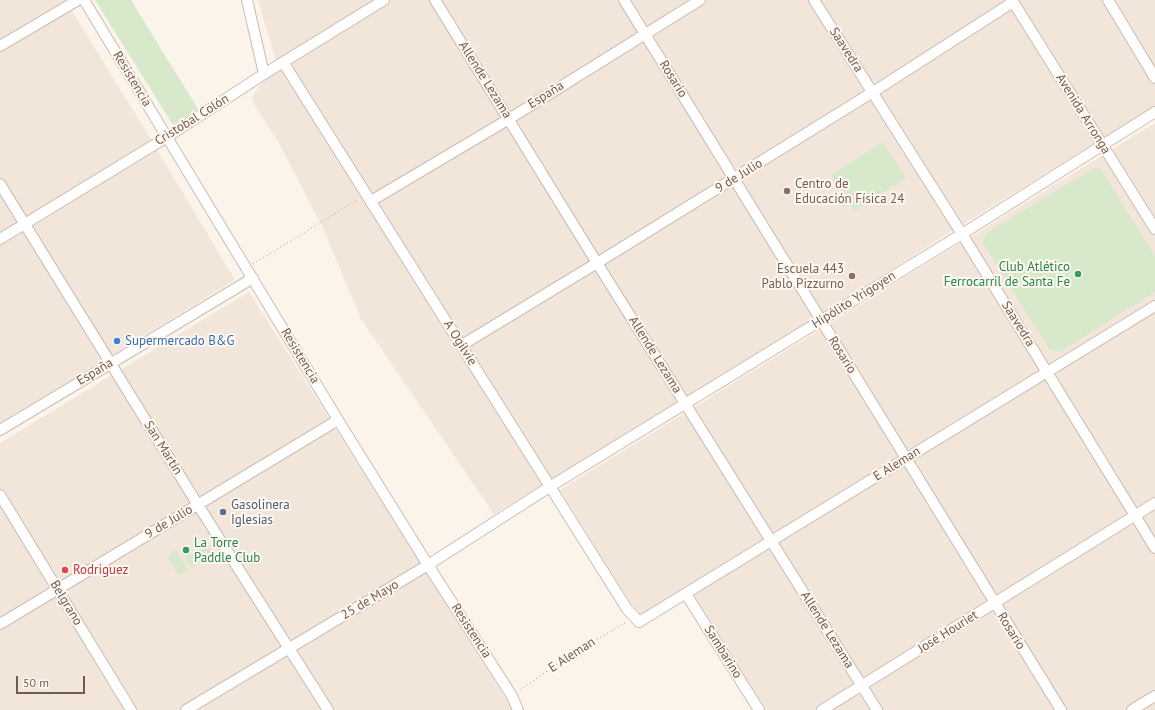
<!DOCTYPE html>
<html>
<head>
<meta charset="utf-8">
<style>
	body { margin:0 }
	#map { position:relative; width:1155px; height:710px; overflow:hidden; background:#fbf4eb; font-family:"PT Sans",sans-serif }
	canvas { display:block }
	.scale { position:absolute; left:16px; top:676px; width:69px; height:18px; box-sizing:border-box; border:2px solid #745b50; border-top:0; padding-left:5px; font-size:12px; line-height:14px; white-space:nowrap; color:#745b50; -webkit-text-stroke:3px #fef8f1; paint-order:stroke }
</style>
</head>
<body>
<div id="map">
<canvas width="1155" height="710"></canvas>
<div class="scale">50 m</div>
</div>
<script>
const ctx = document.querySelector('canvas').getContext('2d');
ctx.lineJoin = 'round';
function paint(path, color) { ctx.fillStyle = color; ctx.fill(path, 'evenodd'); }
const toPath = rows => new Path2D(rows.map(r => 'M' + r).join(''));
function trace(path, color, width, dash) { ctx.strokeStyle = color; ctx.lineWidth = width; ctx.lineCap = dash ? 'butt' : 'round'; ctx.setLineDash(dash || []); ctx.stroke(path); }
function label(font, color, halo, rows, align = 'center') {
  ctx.font = font + ' "PT Sans",sans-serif'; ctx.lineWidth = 4; ctx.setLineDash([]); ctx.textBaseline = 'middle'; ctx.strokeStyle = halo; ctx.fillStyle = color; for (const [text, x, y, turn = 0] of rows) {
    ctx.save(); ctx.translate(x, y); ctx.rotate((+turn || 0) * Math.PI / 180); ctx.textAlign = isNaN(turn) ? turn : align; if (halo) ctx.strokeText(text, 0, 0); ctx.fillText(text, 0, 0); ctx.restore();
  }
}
paint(toPath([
	[0,0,65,0,144,128,235,280,0,423],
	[258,0,1155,0,1155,106,944,236,813,320,494,514,361,319,323,228,280,145,251,99,276,61],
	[1155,123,1155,710,766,710,689,587,642,616,630,602,560,490],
	[249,292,513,710,0,710,0,443]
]), '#f2e5da');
paint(toPath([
	[95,0,131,0,198,109,173,125],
	[883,142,906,178,854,211,831,175],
	[1094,168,1101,170,1155,256,1155,292,1059,352,1050,350,983,243,985,234],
	[207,545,213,555,191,568,185,557],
	[176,550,188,570,178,575,167,555]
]), '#d8e8ca');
const minor = toPath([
	[84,0,338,420,428,565,512,696,518,710],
	[247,0,264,74],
	[435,0,597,263,877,710],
	[624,0,1061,710],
	[814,0,962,234,1155,548],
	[1012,0,1155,229],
	[1108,0,1155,78],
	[0,46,78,0],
	[283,62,627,609,639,622,1155,306],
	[0,184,198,505,328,710],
	[371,201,509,119,700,0],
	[0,239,167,137,264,74,384,0],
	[462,345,597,263,873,92,1013,2],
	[0,430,253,278],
	[0,495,131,710],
	[686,594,759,710],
	[0,624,338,420],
	[186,710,428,565,551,486,962,234,1155,112],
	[822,710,1155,503],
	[1132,710,1155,696]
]);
trace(minor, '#ccbcb2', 12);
trace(toPath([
	[253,264,357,200],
	[520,690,560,662,626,622]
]), '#d3b6a8', 1.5, [1, 3]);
trace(minor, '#fff', 10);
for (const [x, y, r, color] of [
	[787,191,4,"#8d6e63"],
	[1078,274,4,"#2e9e5b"],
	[852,276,4,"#8d6e63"],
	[117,341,4,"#3f7fe0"],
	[223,512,4,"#5c6f8a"],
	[186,550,4,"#2e9e5b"],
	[65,570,4,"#e0444e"]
]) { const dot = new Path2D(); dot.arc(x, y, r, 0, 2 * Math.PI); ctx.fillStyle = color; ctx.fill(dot); trace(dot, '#fef8f1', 1.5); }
label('13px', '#745b50', '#fef8f1', [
	["Saavedra",846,50,57],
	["Resistencia",132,79,59],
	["Rosario",673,79,58],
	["Allende Lezama",485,80,58],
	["España",546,95,-32],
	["Avenida Arronga",1083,114,58],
	["Cristobal Colón",192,120,-32],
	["9 de Julio",739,176,-32],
	["Hipólito Yrigoyen",854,300,-32],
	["Saavedra",1018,324,58],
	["A Ogilvie",460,343,58],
	["Allende Lezama",655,355,58],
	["Rosario",842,355,58],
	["Resistencia",300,356,59],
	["España",95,372,-31],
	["San Martín",163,448,58],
	["E Aleman",897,464,-32],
	["9 de Julio",169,522,-31],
	["25 de Mayo",370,600,-31],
	["Belgrano",66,603,59],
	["Allende Lezama",827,630,58],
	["Resistencia",471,631,57],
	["Rosario",1011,631,58],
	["José Houriet",948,632,-32],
	["Sambarino",723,652,58],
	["E Aleman",572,655,-33]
]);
label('13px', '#785e54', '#fef8f1', [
	["Centro de",795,184],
	["Educación Física 24",795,199],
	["Escuela 443",844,269,"right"],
	["Pablo Pizzurno",844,284,"right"]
], 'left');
label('13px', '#27864d', '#fef8f1', [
	["Club Atlético",1070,267],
	["Ferrocarril de Santa Fe",1070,282],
	["La Torre",194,543,"left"],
	["Paddle Club",194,558,"left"]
], 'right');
label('13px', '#366cbe', '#fef8f1', [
	["Supermercado B&G",125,341]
], 'left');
label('13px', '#4e5e75', '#fef8f1', [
	["Gasolinera",231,505],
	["Iglesias",231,520]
], 'left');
label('13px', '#be3a42', '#fef8f1', [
	["Rodriguez",73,570]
], 'left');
</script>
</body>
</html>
